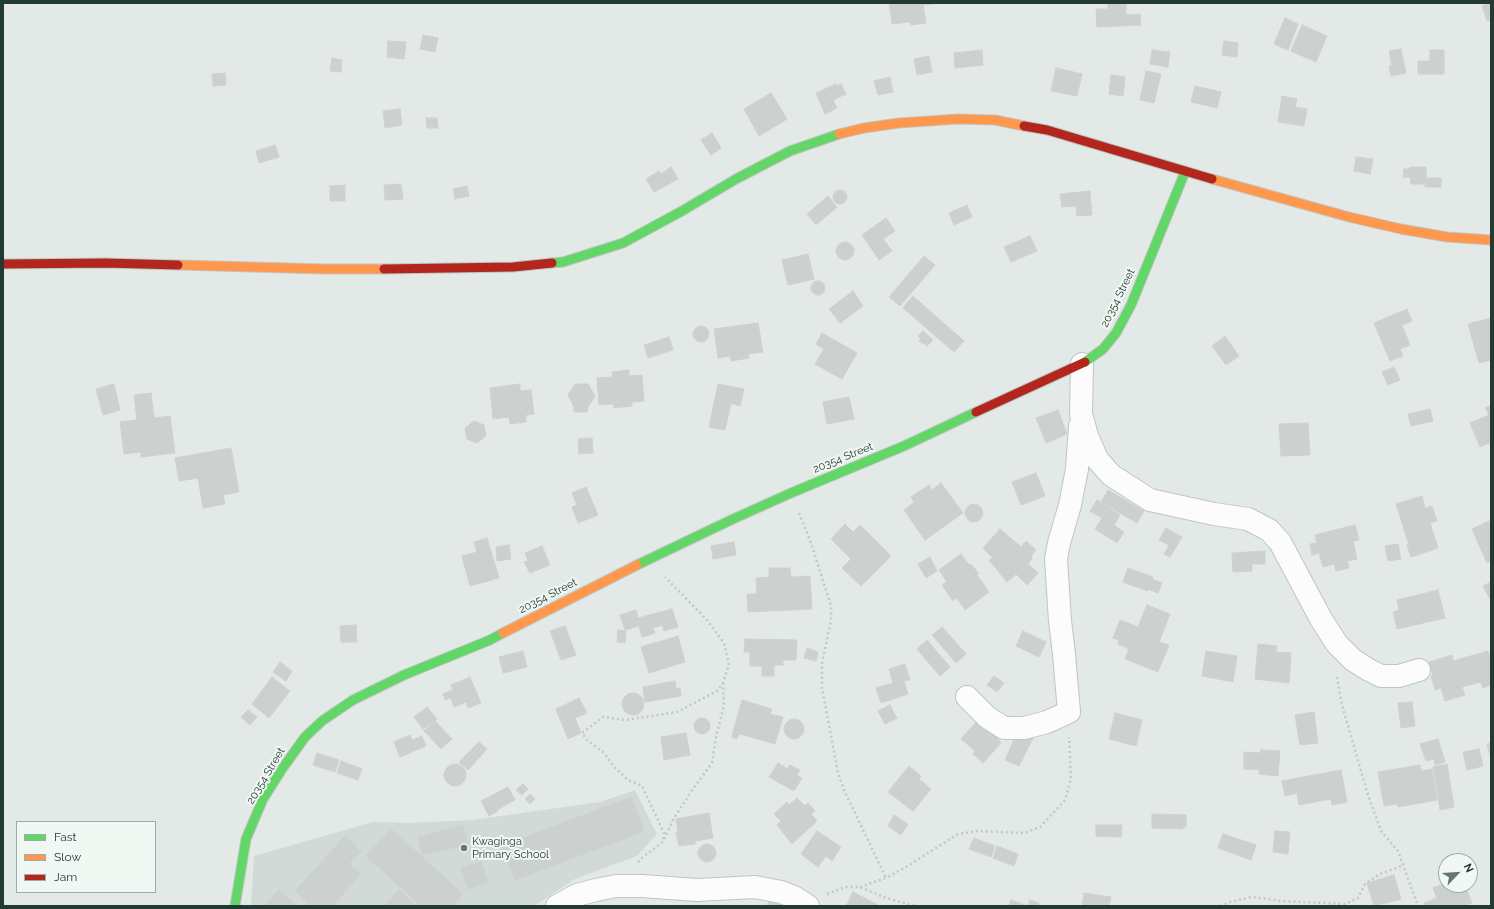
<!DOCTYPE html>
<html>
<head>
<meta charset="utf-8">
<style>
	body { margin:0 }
	#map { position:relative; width:1494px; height:909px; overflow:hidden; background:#e3e9e6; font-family:Raleway,sans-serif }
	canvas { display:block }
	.frame { position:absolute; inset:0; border:4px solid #223a33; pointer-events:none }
	.legend { position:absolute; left:16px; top:821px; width:140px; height:72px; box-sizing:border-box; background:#f1f8f4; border:1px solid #9eaca7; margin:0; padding:5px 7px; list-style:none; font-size:12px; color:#223a33 }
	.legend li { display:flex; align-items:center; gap:8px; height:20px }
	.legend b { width:20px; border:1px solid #9eaca7 }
	.north { position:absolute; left:1438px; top:853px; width:40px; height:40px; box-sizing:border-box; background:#f1f8f4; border:1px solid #9eaca7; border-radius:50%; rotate:65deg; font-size:11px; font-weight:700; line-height:16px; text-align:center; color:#223a33 }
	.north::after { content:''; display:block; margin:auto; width:14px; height:18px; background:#667772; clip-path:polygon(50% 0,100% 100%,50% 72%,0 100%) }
</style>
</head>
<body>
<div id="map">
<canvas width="1494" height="909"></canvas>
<div class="frame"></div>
<ul class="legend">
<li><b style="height:5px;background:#63d668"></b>Fast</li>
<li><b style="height:5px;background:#ff974d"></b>Slow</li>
<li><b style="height:5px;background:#b3261e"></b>Jam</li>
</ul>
<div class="north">N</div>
</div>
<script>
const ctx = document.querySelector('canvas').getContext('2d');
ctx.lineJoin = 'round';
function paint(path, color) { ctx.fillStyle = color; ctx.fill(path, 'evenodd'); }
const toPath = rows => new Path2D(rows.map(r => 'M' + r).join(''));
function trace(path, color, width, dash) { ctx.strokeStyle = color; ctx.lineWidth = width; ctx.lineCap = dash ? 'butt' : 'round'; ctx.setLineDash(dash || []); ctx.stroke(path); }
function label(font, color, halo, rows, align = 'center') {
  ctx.font = font + ' Raleway,sans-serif'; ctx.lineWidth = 4; ctx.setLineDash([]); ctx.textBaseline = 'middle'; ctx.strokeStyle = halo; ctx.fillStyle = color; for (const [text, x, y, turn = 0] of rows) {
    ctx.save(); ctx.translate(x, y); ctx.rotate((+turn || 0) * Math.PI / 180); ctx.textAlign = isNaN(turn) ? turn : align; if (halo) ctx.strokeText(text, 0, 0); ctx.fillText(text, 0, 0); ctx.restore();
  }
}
paint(toPath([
	[635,790,657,834,637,856,575,879,534,906,251,906,254,856,373,822,408,823,473,820,600,802]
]), '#d1dad6');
const building = toPath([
	[889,3,933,3,933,4,923,5,926,23,911,25,910,22,892,24,889,3],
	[1108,3,1126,3,1126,15,1140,14,1141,25,1097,27,1096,9,1108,9,1108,3],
	[1489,3,1491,3,1491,20,1487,21,1482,6,1489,3],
	[1285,18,1298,24,1288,50,1274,44,1285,18],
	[1302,25,1327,36,1316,62,1291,51,1302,25],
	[423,35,438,38,435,52,420,49,423,35],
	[388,41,406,42,404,59,387,57,388,41],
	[1224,41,1238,43,1237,57,1222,55,1224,41],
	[1401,49,1406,73,1391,76,1389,66,1392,65,1389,51,1401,49],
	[982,50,983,65,955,68,954,53,982,50],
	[1152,50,1170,52,1168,67,1150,64,1152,50],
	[1430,50,1444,50,1444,74,1418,74,1418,61,1430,61,1430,50],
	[929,56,932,72,917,75,914,59,929,56],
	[332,58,342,60,341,72,330,71,332,58],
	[1056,68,1082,74,1077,96,1051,91,1056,68],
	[1146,71,1161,74,1154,103,1140,100,1146,71],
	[225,73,226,85,213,86,212,74,225,73],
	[1111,75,1125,77,1123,96,1109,94,1111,75],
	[890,77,893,92,878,95,874,81,890,77],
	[836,84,836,86,841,84,846,94,833,100,837,108,825,114,816,93,836,84],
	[1195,86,1221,92,1217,108,1191,102,1195,86],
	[771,93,787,119,759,136,744,109,771,93],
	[1282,96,1297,99,1295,107,1307,109,1304,126,1278,122,1282,96],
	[400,109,402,125,385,128,383,111,400,109],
	[426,118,437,118,438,128,427,128,426,118],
	[712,133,721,148,711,155,701,140,712,133],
	[275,145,279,157,259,163,256,151,275,145],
	[1356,157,1373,159,1370,174,1354,171,1356,157],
	[671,167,678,179,654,192,646,179,659,171,661,174,671,167],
	[1410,167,1426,167,1426,178,1441,178,1441,187,1425,187,1425,184,1411,184,1410,167],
	[1404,169,1410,169,1411,177,1403,177,1404,169],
	[401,184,403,199,385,200,384,185,401,184],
	[345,185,345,201,330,201,330,186,345,185],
	[467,186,469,196,455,199,453,189,467,186],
	'833 197a7 7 0 1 1 14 0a7 7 0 1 1-14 0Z',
	[1090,191,1092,215,1077,216,1076,206,1062,207,1060,194,1090,191],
	[828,196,837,207,816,225,807,214,828,196],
	[967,205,972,217,954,225,949,213,967,205],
	[886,218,895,231,883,239,892,251,879,260,862,235,886,218],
	[1030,236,1037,251,1011,262,1004,247,1030,236],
	'836 251a9 9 0 1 1 18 0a9 9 0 1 1-18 0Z',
	[808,254,814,279,788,285,782,260,808,254],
	[924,256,935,265,900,306,889,297,924,256],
	'811 288a7 7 0 1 1 14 0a7 7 0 1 1-14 0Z',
	[853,291,863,306,840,323,829,309,853,291],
	[913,296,964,341,954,352,903,308,913,296],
	[1407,309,1412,321,1402,325,1410,345,1400,349,1403,356,1390,361,1374,323,1407,309],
	[1491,318,1491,360,1479,363,1468,324,1491,318],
	[758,323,763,352,748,354,749,358,731,361,730,356,718,358,714,329,758,323],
	'693 334a8 8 0 1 1 16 0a8 8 0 1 1-16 0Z',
	[923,331,933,340,927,346,925,343,923,344,919,341,921,339,918,336,923,331],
	[822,333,857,353,842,379,815,364,824,349,816,344,822,333],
	[1225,336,1239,356,1226,365,1212,346,1225,336],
	[669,337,673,350,648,358,644,345,669,337],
	[1394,367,1400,380,1388,385,1382,372,1394,367],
	[629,370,629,376,642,375,644,401,632,402,632,406,614,408,613,404,599,405,597,378,613,377,612,372,629,370],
	[114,384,120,410,103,415,96,389,114,384],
	[520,384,520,391,531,390,534,414,526,415,526,422,510,424,509,417,493,419,490,388,520,384],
	[575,384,588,384,595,396,588,407,587,412,574,412,574,407,568,395,575,384],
	[718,384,744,389,740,406,731,403,725,430,709,427,718,384],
	[151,393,154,418,170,416,175,453,141,457,141,452,124,454,120,422,137,420,134,395,151,393],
	[849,397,854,419,827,424,823,402,849,397],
	[1491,405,1491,446,1489,443,1480,447,1470,423,1489,415,1485,408,1491,405],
	[1430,409,1433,421,1411,426,1408,414,1430,409],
	[1058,410,1067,434,1046,443,1036,418,1058,410],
	[474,421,484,425,486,436,477,443,467,439,465,428,474,421],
	[1308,423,1310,455,1281,456,1279,424,1308,423],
	[592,438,593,453,579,454,578,439,592,438],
	[231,448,239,492,223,495,225,504,203,508,198,478,179,481,175,458,231,448],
	[1036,473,1045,496,1021,505,1012,482,1036,473],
	[941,483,963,513,925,540,904,510,914,502,911,497,929,485,932,490,941,483],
	[586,487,598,515,578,523,572,507,577,505,572,493,586,487],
	[1108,490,1144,511,1137,523,1101,502,1108,490],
	[1422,496,1425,508,1432,506,1437,521,1430,523,1438,548,1411,557,1407,545,1409,545,1396,504,1422,496],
	[1097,500,1120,515,1114,525,1124,532,1117,543,1095,529,1102,518,1090,511,1097,500],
	'965 513a9 9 0 1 1 18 0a9 9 0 1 1-18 0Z',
	[1489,521,1491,525,1491,561,1487,563,1472,529,1489,521],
	[845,524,853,532,860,525,891,556,861,586,842,568,851,559,831,539,845,524],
	[1355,525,1359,540,1353,541,1357,559,1347,561,1349,568,1336,571,1334,564,1323,567,1319,553,1312,555,1310,544,1317,543,1315,535,1355,525],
	[1166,528,1182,537,1170,557,1164,554,1169,545,1159,540,1166,528],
	[1000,529,1021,547,1026,541,1036,550,1031,556,1032,558,1028,564,1038,573,1027,585,1016,574,1007,582,989,560,993,558,983,548,1000,529],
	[487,538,499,578,470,586,462,556,477,552,474,542,487,538],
	[734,542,736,555,713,559,711,546,734,542],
	[1398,544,1401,559,1388,561,1385,546,1398,544],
	[509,545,511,559,497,561,496,547,509,545],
	[542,546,550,565,530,573,524,562,528,561,525,553,542,546],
	[1265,551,1265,564,1252,564,1252,571,1233,572,1232,553,1265,551],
	[961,554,969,565,971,564,979,574,977,575,989,592,965,610,957,598,953,601,942,585,947,582,939,570,961,554],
	[930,557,937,571,926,578,918,564,930,557],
	[769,568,790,568,791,577,810,576,812,609,748,612,747,594,757,594,756,578,769,577,769,568],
	[1128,568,1153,577,1152,579,1162,583,1158,593,1148,589,1148,591,1123,582,1128,568],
	[1491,582,1491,599,1490,599,1483,586,1491,582],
	[1438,590,1445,618,1397,629,1393,612,1399,610,1397,600,1438,590],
	[1147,605,1170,614,1159,642,1169,645,1158,672,1125,659,1129,649,1118,644,1119,640,1113,638,1120,620,1138,627,1147,605],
	[672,609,678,627,664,631,662,625,653,628,655,633,642,637,639,626,625,630,620,615,636,610,638,618,672,609],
	[356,625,357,642,341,642,340,626,356,625],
	[565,626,576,655,561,660,550,631,565,626],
	[942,627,966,654,956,663,932,635,942,627],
	[618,630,626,631,625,643,617,642,618,630],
	[1023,631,1046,642,1039,657,1016,646,1023,631],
	[678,636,685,662,649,673,641,647,678,636],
	[745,639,797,640,796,660,783,660,783,665,774,665,774,676,762,676,762,666,750,666,750,652,744,652,745,639],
	[927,640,950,667,940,676,917,649,927,640],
	[1258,644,1277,646,1276,652,1291,653,1289,683,1255,679,1258,644],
	[807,648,818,652,816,661,804,658,807,648],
	[523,651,527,667,503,673,499,657,523,651],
	[1206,651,1237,656,1233,682,1202,676,1206,651],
	[1488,651,1491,659,1491,685,1483,688,1481,682,1462,687,1465,695,1445,701,1441,688,1435,690,1431,676,1433,675,1429,662,1452,655,1453,661,1488,651],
	[280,662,292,671,286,681,273,672,280,662],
	[905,664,910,680,904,681,908,694,881,703,876,688,893,683,889,669,905,664],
	[994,676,1004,683,997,692,987,685,994,676],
	[272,677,290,691,269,718,252,704,272,677],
	[470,677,481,703,468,708,466,702,454,707,451,698,445,700,443,694,453,690,451,685,470,677],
	[675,681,676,689,680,688,681,696,645,702,643,687,675,681],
	'622 704a11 11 0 1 1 22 0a11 11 0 1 1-22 0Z',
	[579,698,587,713,575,718,581,733,568,739,556,709,579,698],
	[742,700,772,709,770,714,783,717,775,744,733,732,742,700],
	[1412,702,1415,726,1401,728,1398,703,1412,702],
	[890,705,897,718,885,724,878,711,890,705],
	[427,707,437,719,423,729,414,717,427,707],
	[248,710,257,717,250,725,241,717,248,710],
	[1314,712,1318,743,1300,745,1295,715,1314,712],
	[1115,713,1142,720,1136,746,1109,739,1115,713],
	'694 726a8 8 0 1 1 16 0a8 8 0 1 1-16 0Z',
	'784 729a10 10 0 1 1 20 0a10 10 0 1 1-20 0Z',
	[435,721,452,739,441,749,424,731,435,721],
	[977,721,1000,732,996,737,1001,743,983,763,973,754,975,751,961,739,977,721],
	[1018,731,1033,738,1019,766,1005,760,1018,731],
	[733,732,739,733,737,739,732,737,733,732],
	[686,733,690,755,664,760,661,737,686,733],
	[410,735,412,740,422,736,426,746,400,757,394,742,410,735],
	[1438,739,1445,762,1435,765,1434,759,1426,761,1420,744,1438,739],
	[479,742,487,749,468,770,459,762,479,742],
	[1491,743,1491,759,1487,744,1491,743],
	[1479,749,1483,766,1467,770,1463,752,1479,749],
	[1261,750,1280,751,1278,776,1259,774,1260,770,1244,769,1244,752,1261,753,1261,750],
	[317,753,339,760,335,772,313,765,317,753],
	[341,761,362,769,358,780,337,773,341,761],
	[778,763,787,769,790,765,800,770,797,775,802,778,794,791,769,777,778,763],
	'444 775a11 11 0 1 1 22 0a11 11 0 1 1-22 0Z',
	[1447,764,1454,807,1440,810,1433,767,1447,764],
	[1420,765,1421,771,1432,769,1437,800,1398,807,1398,804,1384,806,1378,772,1420,765],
	[909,766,921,776,919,779,931,789,913,811,888,792,909,766],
	[1341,770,1347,802,1332,805,1331,799,1299,805,1297,793,1285,796,1282,781,1341,770],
	[523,784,528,789,522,795,516,790,523,784],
	[508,787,515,800,497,810,498,811,489,816,481,801,508,787],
	[530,794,535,799,530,804,525,799,530,794],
	[631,797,644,831,515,880,502,846,631,797],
	[797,798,805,806,808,803,815,811,811,814,817,821,792,844,777,825,781,821,774,814,787,802,789,805,797,798],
	[709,813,713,838,695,841,695,844,679,846,676,832,678,832,676,819,709,813],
	[1152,814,1186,815,1186,827,1183,827,1183,829,1152,828,1152,814],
	[894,815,908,824,901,835,888,826,894,815],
	[463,825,468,844,423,855,418,837,463,825],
	[1096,825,1122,825,1121,837,1096,836,1096,825],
	[391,829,463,894,452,906,421,906,366,856,391,829],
	[817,831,841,847,832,861,826,856,818,867,801,854,817,831],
	[1275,831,1290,832,1288,854,1273,852,1275,831],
	[1223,834,1256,845,1251,860,1218,848,1223,834],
	[345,836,361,851,349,864,361,874,332,906,310,906,295,891,345,836],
	[974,838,995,846,991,857,969,849,974,838],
	'698 853a9 9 0 1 1 18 0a9 9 0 1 1-18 0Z',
	[997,846,1018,854,1014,866,993,858,997,846],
	[481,862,488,883,468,889,461,868,481,862],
	[1394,875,1401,899,1374,906,1367,883,1394,875],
	[1446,883,1446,885,1465,885,1472,903,1463,906,1425,906,1424,903,1437,898,1433,888,1446,883],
	[279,890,297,906,264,906,279,890],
	[399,890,416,906,384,906,399,890],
	[853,892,878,905,877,906,846,906,853,892],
	[1084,893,1111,897,1109,906,1082,906,1084,893],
	[769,900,785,906,767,906,769,900],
	[1011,900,1028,906,1009,906,1011,900],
	[1030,900,1039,903,1038,906,1028,906,1030,900]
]);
paint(building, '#ccd1cf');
trace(building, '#ccd2cf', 1);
const street = toPath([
	[1082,364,1081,414,1087,436,1097,459,1111,475,1150,500,1214,514,1248,519,1269,530,1280,542,1321,619,1337,644,1353,660,1369,670,1381,676,1399,676,1419,670],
	[967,697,987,717,1004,728,1024,728,1047,722,1069,712,1064,654,1060,621,1056,559,1059,543,1070,505,1077,469,1080,426],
	[557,906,577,895,596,890,616,886,642,886,697,890,755,887,781,892,794,897,808,906]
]);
const fast = toPath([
	[552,263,563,262,623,243,682,211,736,179,790,151,839,134],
	[1085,362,1103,349,1116,333,1131,305,1185,172],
	[637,565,733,519,791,493,904,446,976,412],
	[235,906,246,839,263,799,282,769,305,737,322,721,353,700,404,675,490,640,503,633]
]);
const slow = toPath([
	[839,134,864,128,899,123,958,119,995,120,1024,126],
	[1212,179,1349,217,1401,229,1447,237,1491,240],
	[178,265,325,269,384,269],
	[503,633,637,565]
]);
const jam = toPath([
	[1024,126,1047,130,1212,179],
	[3,264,106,263,178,265],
	[384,269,513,267,552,263],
	[976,412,1085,362]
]);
trace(street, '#c0c5c3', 24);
trace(fast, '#bfc6c3', 11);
trace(slow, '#bfc6c3', 11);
trace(jam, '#bfc6c3', 11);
trace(toPath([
	[799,513,811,543,831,606,831,620,822,663,822,688,838,773,844,790,886,878],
	[1337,677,1342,705,1368,795,1381,831,1398,851,1418,906],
	[664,839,674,818,693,789,712,763,716,736,724,706,723,684],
	[638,862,644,856,663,842,664,833,642,786,628,780,615,768,604,753,587,740,582,733,603,717,626,720,677,712,717,691,723,683,729,664,724,643,707,620,665,577],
	[860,887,886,878,906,867,958,834,978,831,1024,833,1040,827,1065,800,1071,779,1069,737],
	[827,894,845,887,860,887,886,898,916,906],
	[1220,906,1230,902,1252,897,1281,901,1345,904,1358,898,1365,884,1380,874,1404,865]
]), '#c0c9c4', 2.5, [2, 3]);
trace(street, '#fbfcfb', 22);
trace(fast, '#63d668', 9);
trace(slow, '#ff974d', 9);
trace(jam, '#b3261e', 9);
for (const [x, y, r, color] of [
	[464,848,4,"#667772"]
]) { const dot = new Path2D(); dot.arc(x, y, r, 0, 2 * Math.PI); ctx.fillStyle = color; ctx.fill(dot); trace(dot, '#f1f8f4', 1.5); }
label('11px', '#223a33', '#f1f8f4', [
	["20354 Street",1118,298,-64],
	["20354 Street",843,458,-22],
	["20354 Street",548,596,-27],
	["20354 Street",266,776,-59]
]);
label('11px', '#223a33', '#f1f8f4', [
	["Kwaginga",472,842],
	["Primary School",472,855]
], 'left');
</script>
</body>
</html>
